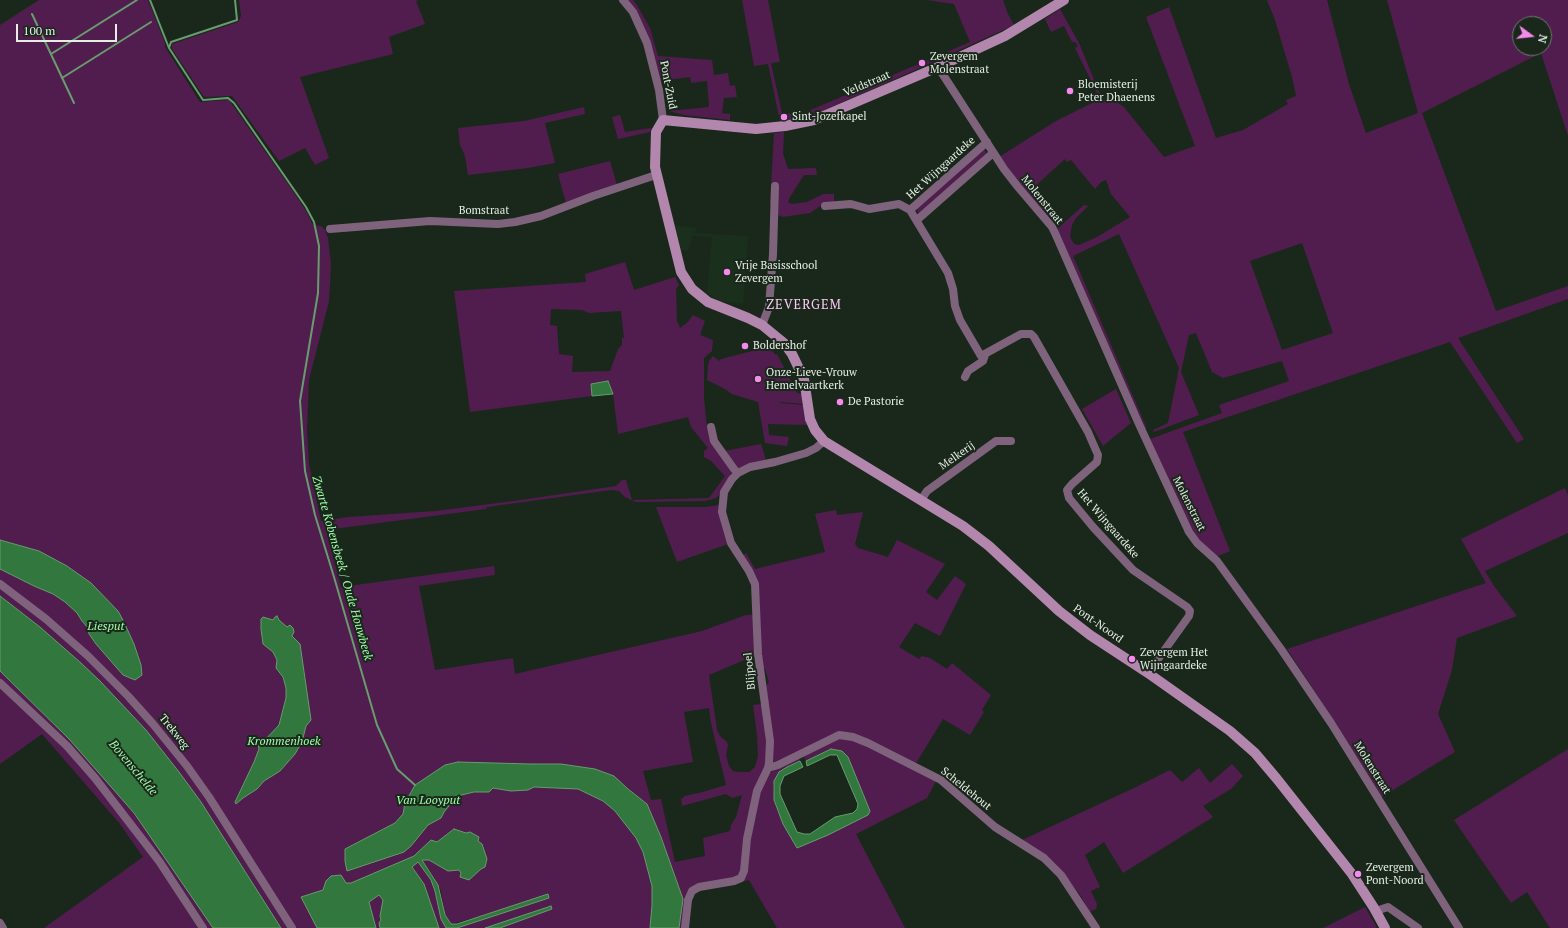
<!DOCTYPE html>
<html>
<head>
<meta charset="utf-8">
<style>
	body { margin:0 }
	#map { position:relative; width:1568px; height:928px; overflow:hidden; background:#1a281b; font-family:"PT Serif",serif }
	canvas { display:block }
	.north { position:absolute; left:1512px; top:16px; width:40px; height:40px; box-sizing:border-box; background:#1a281b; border:1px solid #6b776c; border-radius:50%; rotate:105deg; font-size:11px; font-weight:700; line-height:16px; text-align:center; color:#e5eee5 }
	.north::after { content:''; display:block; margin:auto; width:14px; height:18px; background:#f689ed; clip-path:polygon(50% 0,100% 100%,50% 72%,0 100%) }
	.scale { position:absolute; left:16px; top:24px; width:101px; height:18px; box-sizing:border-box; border:2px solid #e5eee5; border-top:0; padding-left:5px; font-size:12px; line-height:14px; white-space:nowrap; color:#e5eee5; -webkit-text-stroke:3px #1a281b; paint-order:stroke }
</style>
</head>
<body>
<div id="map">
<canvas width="1568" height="928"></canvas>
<div class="north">N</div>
<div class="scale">100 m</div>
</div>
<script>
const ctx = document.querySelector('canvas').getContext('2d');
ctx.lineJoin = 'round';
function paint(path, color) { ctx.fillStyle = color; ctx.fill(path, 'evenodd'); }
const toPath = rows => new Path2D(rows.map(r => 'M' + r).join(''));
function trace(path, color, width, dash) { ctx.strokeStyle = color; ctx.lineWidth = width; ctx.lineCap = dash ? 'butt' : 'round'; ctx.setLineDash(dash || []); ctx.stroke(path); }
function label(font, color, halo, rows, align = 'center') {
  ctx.font = font + ' "PT Serif",serif'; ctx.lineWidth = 4; ctx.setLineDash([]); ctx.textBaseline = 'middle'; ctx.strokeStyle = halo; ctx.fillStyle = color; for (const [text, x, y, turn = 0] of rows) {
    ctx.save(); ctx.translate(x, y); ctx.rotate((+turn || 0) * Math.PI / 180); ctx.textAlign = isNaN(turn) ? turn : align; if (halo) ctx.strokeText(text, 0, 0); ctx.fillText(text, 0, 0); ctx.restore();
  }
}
paint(toPath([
	[674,225,698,228,694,233,748,236,743,304,719,301,707,293,712,237,693,236,688,251,681,250]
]), '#1b2f1d');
paint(toPath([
	[39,0,148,0,165,43,165,47,200,102,229,100,293,191,306,211,313,225,321,226,325,230,328,238,331,265,329,301,309,380,307,430,309,464,321,521,348,517,436,511,521,500,616,486,622,480,626,480,632,500,709,498,725,476,711,461,704,457,704,451,708,448,691,427,688,417,618,434,613,394,608,381,591,384,592,396,470,412,454,291,586,282,585,274,625,262,634,290,675,277,679,285,676,289,677,321,680,328,688,322,693,315,705,321,700,335,713,340,712,351,704,358,704,397,707,429,715,428,719,443,725,451,761,444,766,460,739,468,730,475,720,494,716,498,705,501,636,502,625,497,619,491,611,490,487,507,486,509,326,530,341,587,494,566,495,575,419,586,435,670,513,658,515,674,702,631,746,615,754,615,756,655,709,675,717,730,720,736,727,742,728,745,726,755,729,766,733,771,737,772,749,772,755,767,758,756,757,735,753,705,762,704,767,739,766,762,741,873,739,875,734,877,690,889,688,928,679,928,683,899,661,837,647,804,628,789,614,776,561,764,530,764,415,785,405,803,403,814,395,823,345,849,347,871,404,852,411,846,428,825,441,818,444,812,449,806,449,798,474,792,489,792,493,788,511,791,534,787,578,789,603,801,615,811,636,838,643,852,652,886,652,905,650,928,500,928,552,909,551,906,485,928,457,928,549,898,451,924,445,915,441,891,433,876,422,859,429,860,448,871,459,870,469,880,481,869,486,855,482,849,482,844,466,833,454,829,437,842,431,840,414,856,351,883,326,881,323,890,301,897,317,928,281,928,246,872,179,772,146,730,81,663,40,627,0,596,0,569,34,586,53,594,65,602,77,613,82,621,88,628,89,634,96,644,107,655,134,644,118,611,91,583,67,566,39,551,0,540,0,25],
	[551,309,582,310,589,313,621,311,624,338,622,338,622,345,618,349,610,371,572,372,573,356,559,354,557,326,550,325],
	[275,617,293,634,306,726,302,742,295,754,280,771,264,781,257,789,243,798,236,804,235,801,254,762,262,743,279,725,286,698,286,688,283,677,276,668,277,660,274,652,263,644,261,629,261,619,268,618,273,620],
	[709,708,711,723,726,785,703,792,684,796,684,798,681,798,682,806,726,794,732,798,742,795,736,817,731,825,730,831,703,838,705,856,675,862,661,799,651,800,643,771,693,762,684,712],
	[239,0,419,0,416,1,425,24,389,37,393,54,300,77,329,158,315,165,305,148,279,161,232,96,204,97,172,49,172,44,238,22,241,16],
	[626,0,633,0,637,5,650,28,658,56,712,60,714,75,728,73,730,86,735,85,737,97,724,98,722,113,730,114,730,120,684,115,669,111,709,107,707,81,691,83,690,77,659,81],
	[742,0,768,0,780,62,771,63,782,113,793,114,806,112,970,42,954,4,927,0,1003,0,1008,14,1014,25,929,64,822,111,799,118,784,121,780,120,778,112,768,64,754,66],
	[1267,0,1327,0,1349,84,1366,133,1418,113,1387,0,1568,0,1568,136,1541,53,1422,113,1496,311,1568,286,1568,299,1458,338,1524,439,1517,443,1450,342,1183,432,1230,551,1216,557,1194,538,1150,439,1222,413,1219,405,1289,381,1282,361,1223,378,1212,372,1196,333,1189,335,1181,372,1199,415,1154,432,1153,430,1168,423,1179,368,1119,234,1073,256,1147,429,1143,428,1057,229,1084,205,1088,206,1076,218,1072,225,1070,237,1074,244,1079,245,1097,237,1130,217,1111,194,1106,180,1101,182,1095,189,1071,160,1067,162,1065,159,1032,189,1056,218,1052,222,1007,169,999,157,1056,121,1096,101,1095,99,1099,97,1075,48,1078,46,1075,42,1072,42,1064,26,1051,32,1045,19,1060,9,1079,43,1102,99,1115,101,1124,107,1164,157,1195,146,1146,17,1169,7,1216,138,1243,130,1288,104,1286,100,1296,96,1292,77,1275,20],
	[1520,24,1544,24,1544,48,1520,48],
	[1302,243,1333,333,1282,350,1250,261],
	[584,107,585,114,545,123,555,163,528,168,468,175,465,156,460,145,458,128,524,121],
	[620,115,625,132,651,128,650,132,618,139,612,117],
	[784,132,783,153,788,169,816,168,817,175,804,175,790,197,788,202,792,204,807,202,823,194,834,194,834,204,823,204,810,213,783,217,778,215,777,204,770,204,774,133],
	[984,150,986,152,986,156,921,213,917,212,918,207],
	[610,161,617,185,566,203,558,174],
	[764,348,770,349,776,355,777,354,797,393,802,394,804,404,780,402,780,403,804,405,807,425,768,424,769,435,789,437,787,446,765,443,758,402,732,394,725,389,707,380,708,365,709,361,713,356,719,361,721,359],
	[1116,389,1131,423,1103,446,1082,409],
	[1565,488,1568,495,1568,533,1485,571,1494,586,1517,616,1457,638,1452,670,1438,714,1455,752,1380,798,1330,715,1287,649,1486,583,1461,539],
	[719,505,728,544,677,562,656,507,706,507],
	[836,510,837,515,863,512,855,544,858,548,888,557,897,540,945,564,926,592,937,600,955,576,966,584,940,636,915,623,899,647,919,659,922,656,930,658,947,669,952,663,991,695,982,710,984,712,970,735,943,719,915,765,850,734,776,762,773,761,765,687,769,682,765,669,762,667,759,599,742,556,746,553,755,569,825,552,815,514],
	[0,671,69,739,134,813,213,928,44,928,143,857,120,824,42,734,0,764],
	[836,738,852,738,936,781,927,798,856,834,905,928,777,928,749,880,742,882,745,878,752,832,761,789,769,774,774,770,799,758,800,761,787,767,773,786,774,800,776,807,783,824,797,848,869,808,845,753,831,749,806,761,803,755],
	[1568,749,1568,928,1550,928,1527,892,1511,903,1454,820],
	[1232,764,1243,776,1231,789,1203,806,1213,817,1123,873,1104,842,1085,855,1100,887,1091,891,1097,904,1096,909,1089,912,1081,896,1055,863,1022,840,1134,788,1170,770,1182,782,1199,768,1210,783],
	[418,862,431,880,435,891,441,919,446,928,439,928,424,884,412,866],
	[379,895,383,900,380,916,381,920,379,923,380,928,376,928,369,902],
	[1365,907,1377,928,1323,928]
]), '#511d4e');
const water = toPath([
	[608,381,613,394,592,396,591,384,608,381],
	[0,540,39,551,67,566,91,583,118,611,124,622,134,644,141,665,142,675,135,680,123,675,96,644,89,634,88,628,82,621,77,613,65,602,53,594,34,586,0,569,0,540],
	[0,596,40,627,81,663,100,681,146,730,179,772,201,802,281,928,213,928,134,813,69,739,0,671,0,596],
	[277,616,279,620,287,627,290,625,293,628,294,632,292,636,300,644,311,720,306,726,302,742,295,754,280,771,264,781,257,789,243,798,236,804,235,802,254,762,259,749,258,744,262,743,279,725,286,698,286,688,283,677,276,668,277,660,273,652,263,644,261,629,261,619,263,617,273,620,275,617,277,616],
	[831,749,842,751,848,757,870,811,868,815,828,835,797,848,783,824,774,800,774,781,779,772,787,767,800,761,803,767,784,776,780,786,780,794,797,832,804,834,810,834,835,817,853,813,857,809,858,804,837,755,830,755,807,766,806,761,831,749],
	[458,762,530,764,561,764,595,769,614,776,628,789,647,804,661,837,683,899,679,928,650,928,652,905,652,886,643,852,636,838,615,811,603,801,578,789,534,787,528,790,511,791,493,788,489,792,474,792,449,798,449,806,444,812,441,818,428,825,411,846,404,852,347,871,345,861,345,849,395,823,403,814,405,803,415,785,445,765,458,762],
	[454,829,466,833,470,832,479,837,478,841,482,844,487,859,485,867,481,869,469,880,460,877,461,873,459,870,448,871,429,860,422,860,438,885,445,915,451,924,457,924,548,894,549,898,457,928,446,928,441,919,435,891,431,880,418,862,412,867,424,884,439,928,380,928,379,923,381,920,380,916,383,900,379,895,369,902,376,928,317,928,301,897,323,890,326,881,331,876,341,875,346,883,351,883,414,856,431,840,437,842,454,829],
	[551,906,552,909,500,928,485,928,551,906]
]);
paint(water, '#32773d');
trace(water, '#689b6f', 1);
trace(toPath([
	[150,0,169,48],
	[235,0,237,20,171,42,169,48,203,100,228,98,234,103,306,207,314,222,319,246,318,293,300,401,305,471,315,515,334,577,377,725,397,769,415,785],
	[32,14,74,103],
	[51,54,137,0],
	[62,78,151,22]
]), '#689b6f', 2);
trace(toPath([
	[623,0,633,12,647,43,659,90,663,120],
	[938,67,1004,169,1018,187,1052,227,1055,233,1138,422,1189,532,1197,543,1217,561,1281,649,1331,723,1459,928],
	[825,206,851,204,869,209,899,204,910,210,948,273,953,289,955,306,960,320,981,356,1021,334,1031,334,1034,337,1088,432,1098,455,1097,462,1072,484,1067,490,1069,498,1093,527,1133,570,1187,607,1190,611,1189,616,1148,673],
	[910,210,987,142],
	[917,220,993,153],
	[330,229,430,221,498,224,515,222,541,216,593,196,656,175],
	[762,325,769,307,773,254,775,186],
	[965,377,968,371,983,361,985,355],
	[711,427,714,441,734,469,738,473],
	[921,500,927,491,996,441,1011,441],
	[0,584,46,619,88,656,128,696,153,724,187,766,209,797,292,928],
	[0,683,67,746,95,778,159,861,203,928],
	[768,768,778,765,839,735,853,737,868,743,941,780,995,827,1044,858,1061,875,1096,928],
	[1376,911,1388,907,1418,928],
	[0,923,3,928],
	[685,928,688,900,692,891,699,887,734,881,741,878,744,871,747,839,757,791,768,768,769,763,770,741,758,654,755,584,749,571,731,543,722,512,724,492,732,479,738,473,750,467,775,462,806,453,816,448,824,441]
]), '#7f637c', 8);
trace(toPath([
	[1064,0,1005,36,938,67,814,120,785,126,756,129,663,120,656,132,655,167,681,272,692,289,708,302,748,318,762,325,784,343,792,354,804,379,810,419,815,430,824,441,963,526,989,546,1059,611,1090,635,1148,673,1230,731,1255,753,1277,779,1352,874,1374,908,1385,928]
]), '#b386ae', 10);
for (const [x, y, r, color] of [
	[922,63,4,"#f689ed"],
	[1070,91,4,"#f689ed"],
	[784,117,4,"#f689ed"],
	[727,272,4,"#f689ed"],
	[745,346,4,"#f689ed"],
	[758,379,4,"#f689ed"],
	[840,402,4,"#f689ed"],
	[1132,659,4,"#f689ed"],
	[1358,874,4,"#f689ed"]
]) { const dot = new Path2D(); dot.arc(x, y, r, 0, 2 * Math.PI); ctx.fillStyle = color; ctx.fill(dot); trace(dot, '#1a281b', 1.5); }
label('11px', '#e5eee5', '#1a281b', [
	["Zevergem",930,57],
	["Molenstraat",930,70],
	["Bloemisterij",1078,85],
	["Peter Dhaenens",1078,98],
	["Sint-Jozefkapel",792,117],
	["Vrije Basisschool",735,266],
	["Zevergem",735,279],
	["Boldershof",753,346],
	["Onze-Lieve-Vrouw",766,373],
	["Hemelvaartkerk",766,386],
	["De Pastorie",848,402],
	["Zevergem Het",1140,653],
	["Wijngaardeke",1140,666],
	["Zevergem",1366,868],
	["Pont-Noord",1366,881]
], 'left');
label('11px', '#e5eee5', '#1a281b', [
	["Veldstraat",867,84,-23],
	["Pont-Zuid",668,85,79],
	["Het Wijngaardeke",941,168,-42],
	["Molenstraat",1042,200,51],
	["Bomstraat",484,211],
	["Melkerij",957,456,-35],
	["Molenstraat",1189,504,63],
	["Het Wijngaardeke",1108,524,49],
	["Pont-Noord",1098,624,35],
	["Blijpoel",750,671,-96],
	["Trekweg",174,732,51],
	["Molenstraat",1372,768,58],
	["Scheldehout",966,789,39]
]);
label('italic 12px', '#9efca9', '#1a281b', [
	["Zwarte Kobensbeek / Oude Houwbeek",342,568,74],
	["Liesput",106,627],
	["Krommenhoek",284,742],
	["Bovenschelde",133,768,50],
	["Van Looyput",428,801]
]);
ctx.letterSpacing = '1px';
label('13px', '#fbc9f5', '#1a281b', [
	["ZEVERGEM",804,305]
]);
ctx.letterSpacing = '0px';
</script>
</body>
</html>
